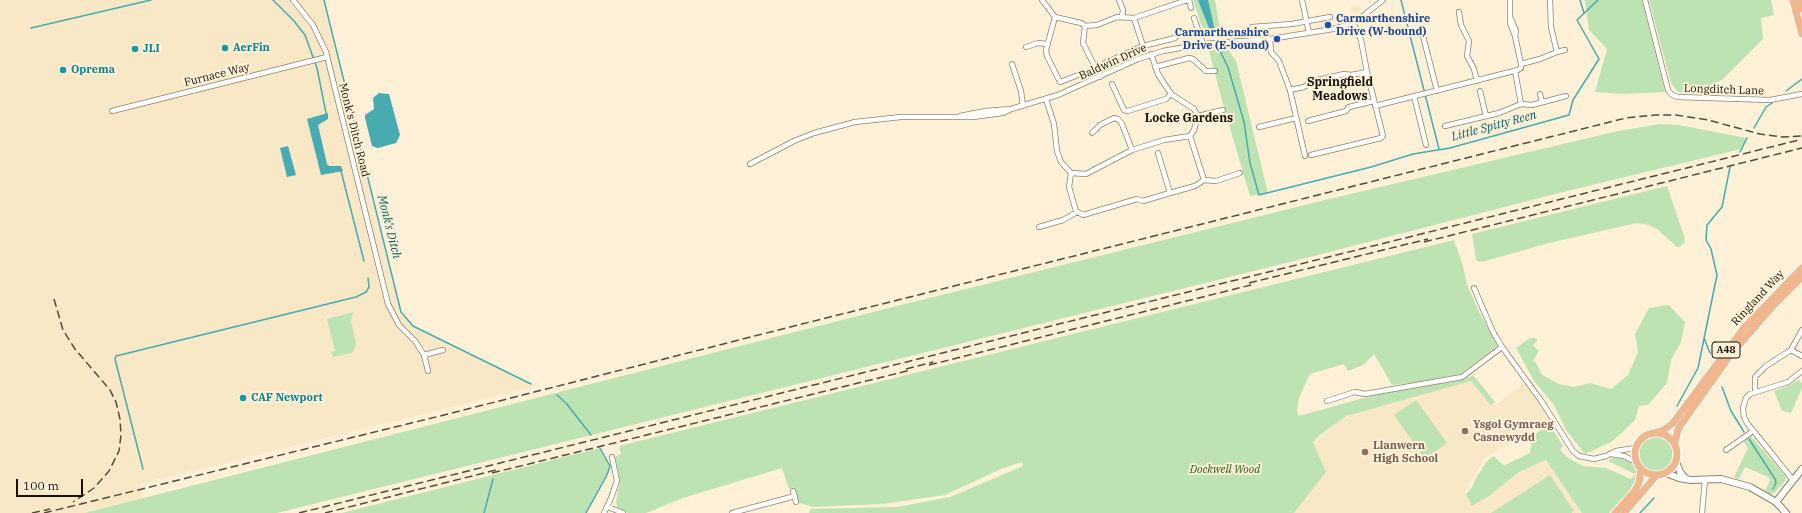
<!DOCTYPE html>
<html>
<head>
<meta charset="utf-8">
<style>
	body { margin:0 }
	#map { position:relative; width:1802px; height:513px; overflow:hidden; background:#fef1d7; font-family:"IBM Plex Serif",serif }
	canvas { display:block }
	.scale { position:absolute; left:16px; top:479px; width:67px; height:18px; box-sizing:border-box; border:2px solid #171309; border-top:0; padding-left:5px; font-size:12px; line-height:14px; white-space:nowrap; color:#171309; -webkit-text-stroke:3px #fef1d7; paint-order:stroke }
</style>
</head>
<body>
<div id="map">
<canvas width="1802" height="513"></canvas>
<div class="scale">100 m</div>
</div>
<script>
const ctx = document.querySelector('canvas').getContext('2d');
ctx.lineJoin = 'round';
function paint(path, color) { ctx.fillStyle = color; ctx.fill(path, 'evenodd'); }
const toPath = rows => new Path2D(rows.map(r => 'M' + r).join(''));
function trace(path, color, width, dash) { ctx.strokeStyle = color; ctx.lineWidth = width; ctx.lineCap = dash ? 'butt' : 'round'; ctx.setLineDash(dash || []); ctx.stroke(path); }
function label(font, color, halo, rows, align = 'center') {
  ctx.font = font + ' "IBM Plex Serif",serif'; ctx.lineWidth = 4; ctx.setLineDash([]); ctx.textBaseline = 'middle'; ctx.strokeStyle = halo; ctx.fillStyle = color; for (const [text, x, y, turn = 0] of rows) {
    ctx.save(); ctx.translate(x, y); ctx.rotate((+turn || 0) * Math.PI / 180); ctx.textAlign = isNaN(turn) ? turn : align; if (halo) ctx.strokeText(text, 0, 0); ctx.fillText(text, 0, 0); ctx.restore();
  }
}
paint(toPath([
	[0,0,324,0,401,312,413,326,536,386,140,484,143,499,85,513,0,513],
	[1359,5,1362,10,1352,16,1351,7],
	[1471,381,1491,404,1498,403,1527,381,1552,418,1525,435,1496,450,1484,459,1465,492,1472,506,1489,496,1519,472,1546,460,1582,513,1294,513,1326,472,1313,443,1341,419,1350,414]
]), '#f8e8c6');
paint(toPath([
	[1193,0,1215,0,1221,35,1208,36,1201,24],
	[1585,0,1642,0,1665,92,1623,94,1595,92,1607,49,1589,30],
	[1649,0,1771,0,1774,15,1761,18,1763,39,1722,80,1701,90,1686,93,1678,92,1671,83],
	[1227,48,1236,61,1268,193,1250,196,1223,104,1209,51],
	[1660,124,1679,125,1747,138,1741,149,1555,194,1306,258,277,513,85,513,885,309,1325,200,1618,131],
	[1667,186,1684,236,1685,242,1680,247,1677,247,1657,229,1649,225,1637,223,1549,243,1485,261,1479,262,1476,260,1472,234],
	[1454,240,1463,266,1467,284,1480,314,1498,346,1460,374,1419,382,1392,385,1374,354,1363,365,1348,371,1344,364,1310,374,1299,398,1297,410,1299,416,1378,394,1433,385,1466,379,1473,375,1495,402,1491,405,1471,381,1346,416,1320,435,1313,442,1326,472,1294,513,809,513,810,509,897,507,950,497,1023,466,1022,462,1001,469,945,495,883,504,813,507,799,503,794,487,789,489,782,468,683,498,646,513,628,513,617,507,616,500,620,482,615,457,621,454,619,446],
	[1669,305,1685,322,1681,342,1671,360,1667,383,1648,405,1639,406,1635,420,1624,431,1611,442,1585,454,1566,430,1554,405,1534,381,1516,348,1530,338,1535,338,1538,340,1533,345,1539,351,1533,361,1536,363,1542,375,1559,384,1574,387,1590,383,1611,389,1628,375,1638,352,1635,334,1649,308],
	[353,312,351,322,356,342,355,348,352,353,333,357,331,352,335,351,327,319],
	[1798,380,1802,383,1802,388,1791,413,1782,411,1774,391,1790,385],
	[1416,400,1447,443,1425,459,1394,415],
	[1548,426,1552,428,1563,446,1560,450,1568,458,1583,466,1606,468,1631,479,1635,474,1608,461,1612,458,1620,458,1633,464,1638,474,1631,491,1609,513,1582,513,1546,460,1519,472,1489,496,1472,506,1466,494,1472,487,1477,476,1488,460,1494,456,1502,464,1505,465,1530,453,1532,439,1535,434],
	[1751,436,1786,477,1786,480,1774,493,1771,494,1765,491,1770,480,1768,477,1745,467,1739,479,1734,477,1748,448,1743,441],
	'1639 454a17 17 0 1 1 34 0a17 17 0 1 1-34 0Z',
	[600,448,610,466,607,475,586,513,342,513],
	[1550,475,1574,511,1571,513,1491,513]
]), '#bde3b3');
paint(toPath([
	[1198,0,1208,0,1215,31,1209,28],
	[379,93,389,94,400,135,396,143,378,148,372,146,365,118,365,115,374,109,373,98],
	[328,113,328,119,318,125,327,164,329,166,341,166,343,171,321,175,307,119],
	[288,146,296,175,287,177,280,148]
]), '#47abb1');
trace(toPath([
	[273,0,294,21,305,35,317,68,326,113],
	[324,0,401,312,413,326,531,384],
	[1401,0,1439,149],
	[1580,0,1584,13],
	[31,28,151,0],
	[1213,31,1215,36],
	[1220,51,1228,67,1244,122,1250,163,1259,195,1371,167,1413,154,1450,148,1569,115,1573,100,1599,59,1577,20,1598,0],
	[1786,91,1802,79],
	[1754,128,1766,107,1772,103],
	[1740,152,1747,138],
	[341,171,364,261],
	[1704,338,1710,353],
	[1722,387,1731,411,1744,432],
	[557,395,566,403,591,435],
	[1677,406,1698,368,1717,275,1711,249,1706,240,1707,225,1722,207,1730,167],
	[1749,439,1775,479,1776,483,1773,489],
	[143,469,115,359,116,356,356,297,366,292,369,287,368,278],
	[484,513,493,479],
	[586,513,607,475,610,466,600,448],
	[1640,513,1654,498]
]), '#47abb1', 1.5);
const minor = toPath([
	[293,0,313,25,326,52,388,304,399,325,415,341,424,355,428,371],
	[1042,0,1055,17,1081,23,1085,26,1097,25,1117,17,1134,18,1187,0],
	[1119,0,1123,10,1122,17],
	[1189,0,1191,8],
	[1302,0,1309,33],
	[1510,0,1510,23,1515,36,1516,31,1511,19],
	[1645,0,1668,90,1672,95,1678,97,1770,100,1802,94],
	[1459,12,1461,25,1469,41,1467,56,1474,69,1477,81],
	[1055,17,1046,50,1047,56,1060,82,1081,74],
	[1134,18,1143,46],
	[1194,18,1203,44],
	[1085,26,1083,43,1100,77],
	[1252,27,1292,24,1330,17],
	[1422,32,1437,91],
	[1270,39,1271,52,1279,61,1290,90,1305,156],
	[1026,47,1038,43,1047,44],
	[1557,52,1565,50],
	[1105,63,1143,46,1175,38],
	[1012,64,1021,91,1023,106],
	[1521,64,1540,59,1557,52,1551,27,1550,0],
	[1155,67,1189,58,1193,59,1206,71,1215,71],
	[1515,71,1521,104,1532,105,1566,96],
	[1112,84,1124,110,1128,111,1166,99,1171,94],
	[1290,90,1304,87,1313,81,1344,74,1351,75,1367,72],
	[1480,91,1486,116],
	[1540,94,1542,102],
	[1414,96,1426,145],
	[1046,99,1054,124,1057,151,1061,162,1071,173,1086,174,1132,150,1164,140,1190,136,1194,130,1198,116,1194,109,1171,94,1158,74,1151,54],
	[1375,106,1518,70,1521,68,1521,64,1515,36],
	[1011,109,1058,95,1138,59,1163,51,1203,44,1270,39,1333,29,1344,26,1363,16,1383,0],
	[112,111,327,57],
	[1198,116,1223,110],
	[1308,121,1346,111,1349,107,1374,101],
	[1445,126,1499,113,1521,104],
	[1259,127,1296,118],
	[1092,133,1100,125,1114,118,1118,119,1122,124,1132,150],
	[1190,136,1204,180],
	[1158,153,1170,193,1195,186,1204,180,1216,181,1240,173],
	[1311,155,1381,138,1383,136,1367,72,1361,40,1353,22],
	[750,164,794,141,814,133,855,122,901,117,973,117,1003,113,1011,109,985,111,960,116],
	[1071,173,1069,187,1076,211,1083,215,1137,199,1143,201,1170,193],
	[1039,227,1063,220,1077,212],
	[1474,288,1493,332,1502,347,1542,402,1573,451,1579,456,1594,459,1606,456,1616,451,1635,448],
	[1791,350,1802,356],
	[424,355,443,350],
	[1755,392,1755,377,1766,366,1791,350,1802,330],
	[1327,401,1355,392,1365,394,1462,377,1502,347],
	[1726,450,1753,431],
	[1611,454,1624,456,1636,462],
	[1793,480,1747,423,1744,417,1743,408,1746,398,1750,394,1788,382,1802,371],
	[793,491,796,502],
	[608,507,623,513],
	[604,513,611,498,617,481,612,457],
	[732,513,795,496],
	[1702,513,1705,479]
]);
const tertiary = toPath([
	[1676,462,1680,472,1686,479],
	[1666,473,1679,478,1691,480,1721,479,1750,487,1776,502,1786,513],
	[1776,502,1802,469]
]);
const primary = toPath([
	[1793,0,1802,34],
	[1800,0,1802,9],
	'1635 454a21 21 0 1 1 42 0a21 21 0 1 1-42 0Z',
	[1654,433,1664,430,1673,423,1743,329,1802,268],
	[1675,443,1678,429,1731,354,1774,305,1802,277],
	[1615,513,1634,492,1639,483,1641,469],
	[1624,513,1656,476]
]);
trace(minor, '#8f836b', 6);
trace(tertiary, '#8f836b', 8);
trace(primary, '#fff', 9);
trace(minor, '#fff', 4.5);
trace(tertiary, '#fff', 6);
trace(primary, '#f0b78f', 7);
trace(toPath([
	[1424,242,1802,148],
	[1249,283,1428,239],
	[54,299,63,330,75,349,110,390,116,402,120,419,121,435,119,451,109,471,94,488,73,502],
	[929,365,1255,284],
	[906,369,933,362],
	[492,473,911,370],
	[32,513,50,509],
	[44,513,444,415,794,326,1626,118,1655,115,1676,115,1708,120,1760,134,1783,137,1802,136],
	[299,513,1799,140],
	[325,513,496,470]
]), '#524c3e', 1.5, [8, 4]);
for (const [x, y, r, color] of [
	[1328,25,4,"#1a4fb4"],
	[1277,39,4,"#1a4fb4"],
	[225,48,4,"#0f9aa8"],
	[135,49,4,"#0f9aa8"],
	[63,70,4,"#0f9aa8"],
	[243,398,4,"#0f9aa8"],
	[1465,431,4,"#8d6e63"],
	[1365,452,4,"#8d6e63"]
]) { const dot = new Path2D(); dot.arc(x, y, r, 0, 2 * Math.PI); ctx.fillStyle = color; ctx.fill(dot); trace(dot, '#fef1d7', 1.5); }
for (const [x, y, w] of [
	[1726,350,28]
]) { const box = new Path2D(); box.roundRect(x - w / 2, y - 8, w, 16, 3); ctx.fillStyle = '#fef1d7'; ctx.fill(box); trace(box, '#171309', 1); }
label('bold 10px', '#171309', null, [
	["A48",1726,350]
]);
label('bold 11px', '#164399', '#fef1d7', [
	["Carmarthenshire",1336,19],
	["Drive (W-bound)",1336,32],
	["Carmarthenshire",1269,33,"right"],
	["Drive (E-bound)",1269,46,"right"]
], 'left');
label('bold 11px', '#0d838f', '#fef1d7', [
	["AerFin",233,48],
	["JLI",143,49],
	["Oprema",71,70],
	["CAF Newport",251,398]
], 'left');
label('11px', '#171309', '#fef1d7', [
	["Baldwin Drive",1113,62,-24],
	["Furnace Way",217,75,-14],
	["Longditch Lane",1724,90,2],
	["Monk's Ditch Road",354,130,76],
	["Ringland Way",1758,298,-47]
]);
label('bold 11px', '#785e54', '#fef1d7', [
	["Ysgol Gymraeg",1473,425],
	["Casnewydd",1473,438],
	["Llanwern",1373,446],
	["High School",1373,459]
], 'left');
label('italic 11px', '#205a0c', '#fef1d7', [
	["Dockwell Wood",1225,470]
]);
label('bold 12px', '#171309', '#fef1d7', [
	["Springfield",1340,83],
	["Meadows",1340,97],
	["Locke Gardens",1189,119]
]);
label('italic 12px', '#0a6065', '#fef1d7', [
	["Little Spitty Reen",1494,126,-15],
	["Monk's Ditch",389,227,76]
]);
</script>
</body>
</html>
